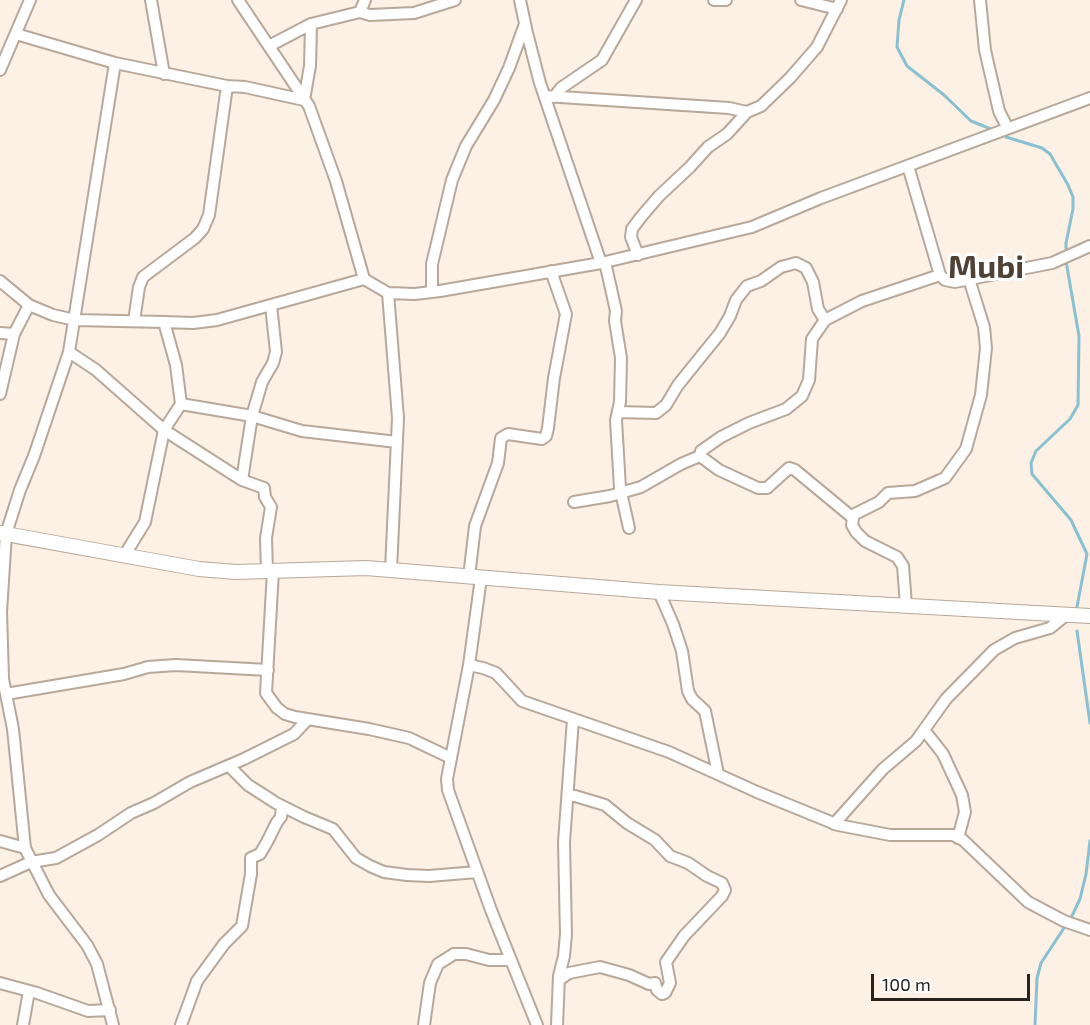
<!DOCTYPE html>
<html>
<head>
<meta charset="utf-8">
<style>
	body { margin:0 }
	#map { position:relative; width:1090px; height:1025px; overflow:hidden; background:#fdf0e4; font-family:"Exo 2",sans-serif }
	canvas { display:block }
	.scale { position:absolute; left:871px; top:974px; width:159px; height:27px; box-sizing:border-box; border:3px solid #28221d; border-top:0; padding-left:8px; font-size:18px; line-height:21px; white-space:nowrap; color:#28221d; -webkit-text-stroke:4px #fff; paint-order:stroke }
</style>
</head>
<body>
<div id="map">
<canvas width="1090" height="1025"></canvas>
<div class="scale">100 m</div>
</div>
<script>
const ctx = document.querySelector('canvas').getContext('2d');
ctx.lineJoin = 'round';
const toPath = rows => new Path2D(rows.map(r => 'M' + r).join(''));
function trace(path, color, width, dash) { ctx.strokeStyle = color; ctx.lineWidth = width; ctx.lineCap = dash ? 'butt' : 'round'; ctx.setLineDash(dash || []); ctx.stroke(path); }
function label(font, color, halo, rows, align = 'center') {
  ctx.font = font + ' "Exo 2",sans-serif'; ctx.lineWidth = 6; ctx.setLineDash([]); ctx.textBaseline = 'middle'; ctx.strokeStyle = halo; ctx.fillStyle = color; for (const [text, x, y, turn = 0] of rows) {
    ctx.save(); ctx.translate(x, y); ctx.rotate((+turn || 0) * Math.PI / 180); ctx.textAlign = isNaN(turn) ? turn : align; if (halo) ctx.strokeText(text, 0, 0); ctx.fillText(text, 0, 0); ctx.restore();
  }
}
trace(toPath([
	[904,0,899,20,897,47,907,66,944,95,971,121,991,129],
	[1006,137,1042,148,1050,154,1068,185,1073,197,1073,209,1066,243,1066,254],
	[1066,261,1079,336,1078,405,1070,419,1036,451,1031,463,1032,474,1071,520,1087,554,1076,612],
	[1077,631,1090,723],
	[1070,920,1080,899,1086,874,1090,841],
	[1035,1025,1037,978,1041,963,1066,925]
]), '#89c0d2', 3);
const minor = toPath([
	[151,0,164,74],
	[238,0,309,106,336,181,364,279],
	[520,0,527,33,540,83,601,263],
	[714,0,726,0],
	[801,0,837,9],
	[980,0,985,50,999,111,1007,127],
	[360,12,365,0],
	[16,34,115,63,227,86,245,87,304,100,310,66,311,24],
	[269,46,311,24,360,12,370,15,414,13,455,0],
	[0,70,30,0],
	[545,96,729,108,747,112],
	[554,97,561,88,602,60,636,0],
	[908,166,940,275,945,280,955,282,1052,263,1090,246],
	[638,255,631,237,632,229,641,217,659,196,690,167,708,147,727,134,747,112,761,106,790,78,817,47,841,0],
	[605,262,616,311,615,321,621,358,620,402,616,420,620,488,629,528],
	[0,281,29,305,53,315,75,320,164,322,193,323,217,320,364,279,388,293,415,294,440,291,601,263,752,227,821,198,1090,98],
	[432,292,432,264,452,180,466,146,494,100,509,68,525,24],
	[388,293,398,418,391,570],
	[134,321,139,287,143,277,195,238,203,229,209,215,227,86],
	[0,333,14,334],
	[69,352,96,370,164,430,242,480,264,488,265,497,271,507,266,538,267,571],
	[0,394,14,334,29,305],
	[181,404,252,416,302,431,397,442],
	[618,412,656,413,666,405,678,385,720,333,730,316,736,300,747,286,761,281,781,267,796,263,806,268,813,282,818,309,825,320],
	[700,456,719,470,758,488,767,488,789,468,795,470,853,518,852,525,856,532,865,541,897,557,903,566,906,605],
	[242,480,252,416,262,382,273,363,276,352,271,305],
	[574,502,610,496,641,487,681,464,700,456,701,451,721,437,749,423,786,409,802,396,809,380,812,339,825,320,862,301,940,275],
	[853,518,853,515,879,502,888,493,915,491,945,478,966,449,981,395,986,348,984,327,969,279],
	[124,556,145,522,164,430,181,404,176,365,164,322],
	[273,571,266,693,277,708,285,714,295,717,369,729,409,738,451,758],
	[469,577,475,526,498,463,501,438,508,434,542,439,546,436,548,428,554,378,566,314,551,271],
	[481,578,469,665,447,779,448,790,491,910,537,1025],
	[659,592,673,624,682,651,688,691,692,699,705,711,718,774],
	[469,665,483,668,496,673,522,701,669,752,757,792,838,825,890,835,953,835,963,840,1028,902,1064,921,1090,930],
	[6,694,124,674,148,667,176,665,268,670],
	[925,731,943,754,962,795,965,812,958,838],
	[229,766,248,785,276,803,304,817,333,829,356,858,370,866,384,872,407,875,429,876,477,872],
	[834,824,883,769,916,741,946,699,994,650,1015,638,1050,628,1066,615],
	[0,841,25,848],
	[0,876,31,862,56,858,98,835,131,813,154,803,190,782,244,759,294,734,308,719],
	[559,980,569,973,600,967,629,975,649,984,655,983,657,990,662,994,665,993,670,983,666,962,684,936,722,896,725,890,722,883,707,876,688,863,670,856,655,840,627,823,605,805,575,796,568,796],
	[0,983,37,993,88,1011,110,1010],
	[23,1025,29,991],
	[113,1025,97,964,87,945,49,895,25,848,13,729,3,679,1,612,6,534,20,490,34,456,69,352,115,63],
	[181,1025,197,981,224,944,242,926,251,874,251,858,260,854,267,842,277,822,281,817,282,806],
	[424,1025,430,983,438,964,454,954,466,954,489,960,510,960],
	[557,1025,559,976,564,956,566,934,564,842,573,719]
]);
const tertiary = toPath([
	[0,533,199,569,236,572,366,568,659,592,1090,616]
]);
trace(minor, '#b8a899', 14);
trace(tertiary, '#b8a899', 16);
trace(minor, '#fff', 10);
trace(tertiary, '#fff', 14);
label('bold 32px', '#4f4235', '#fff', [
	["Mubi",986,267]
]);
</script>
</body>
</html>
